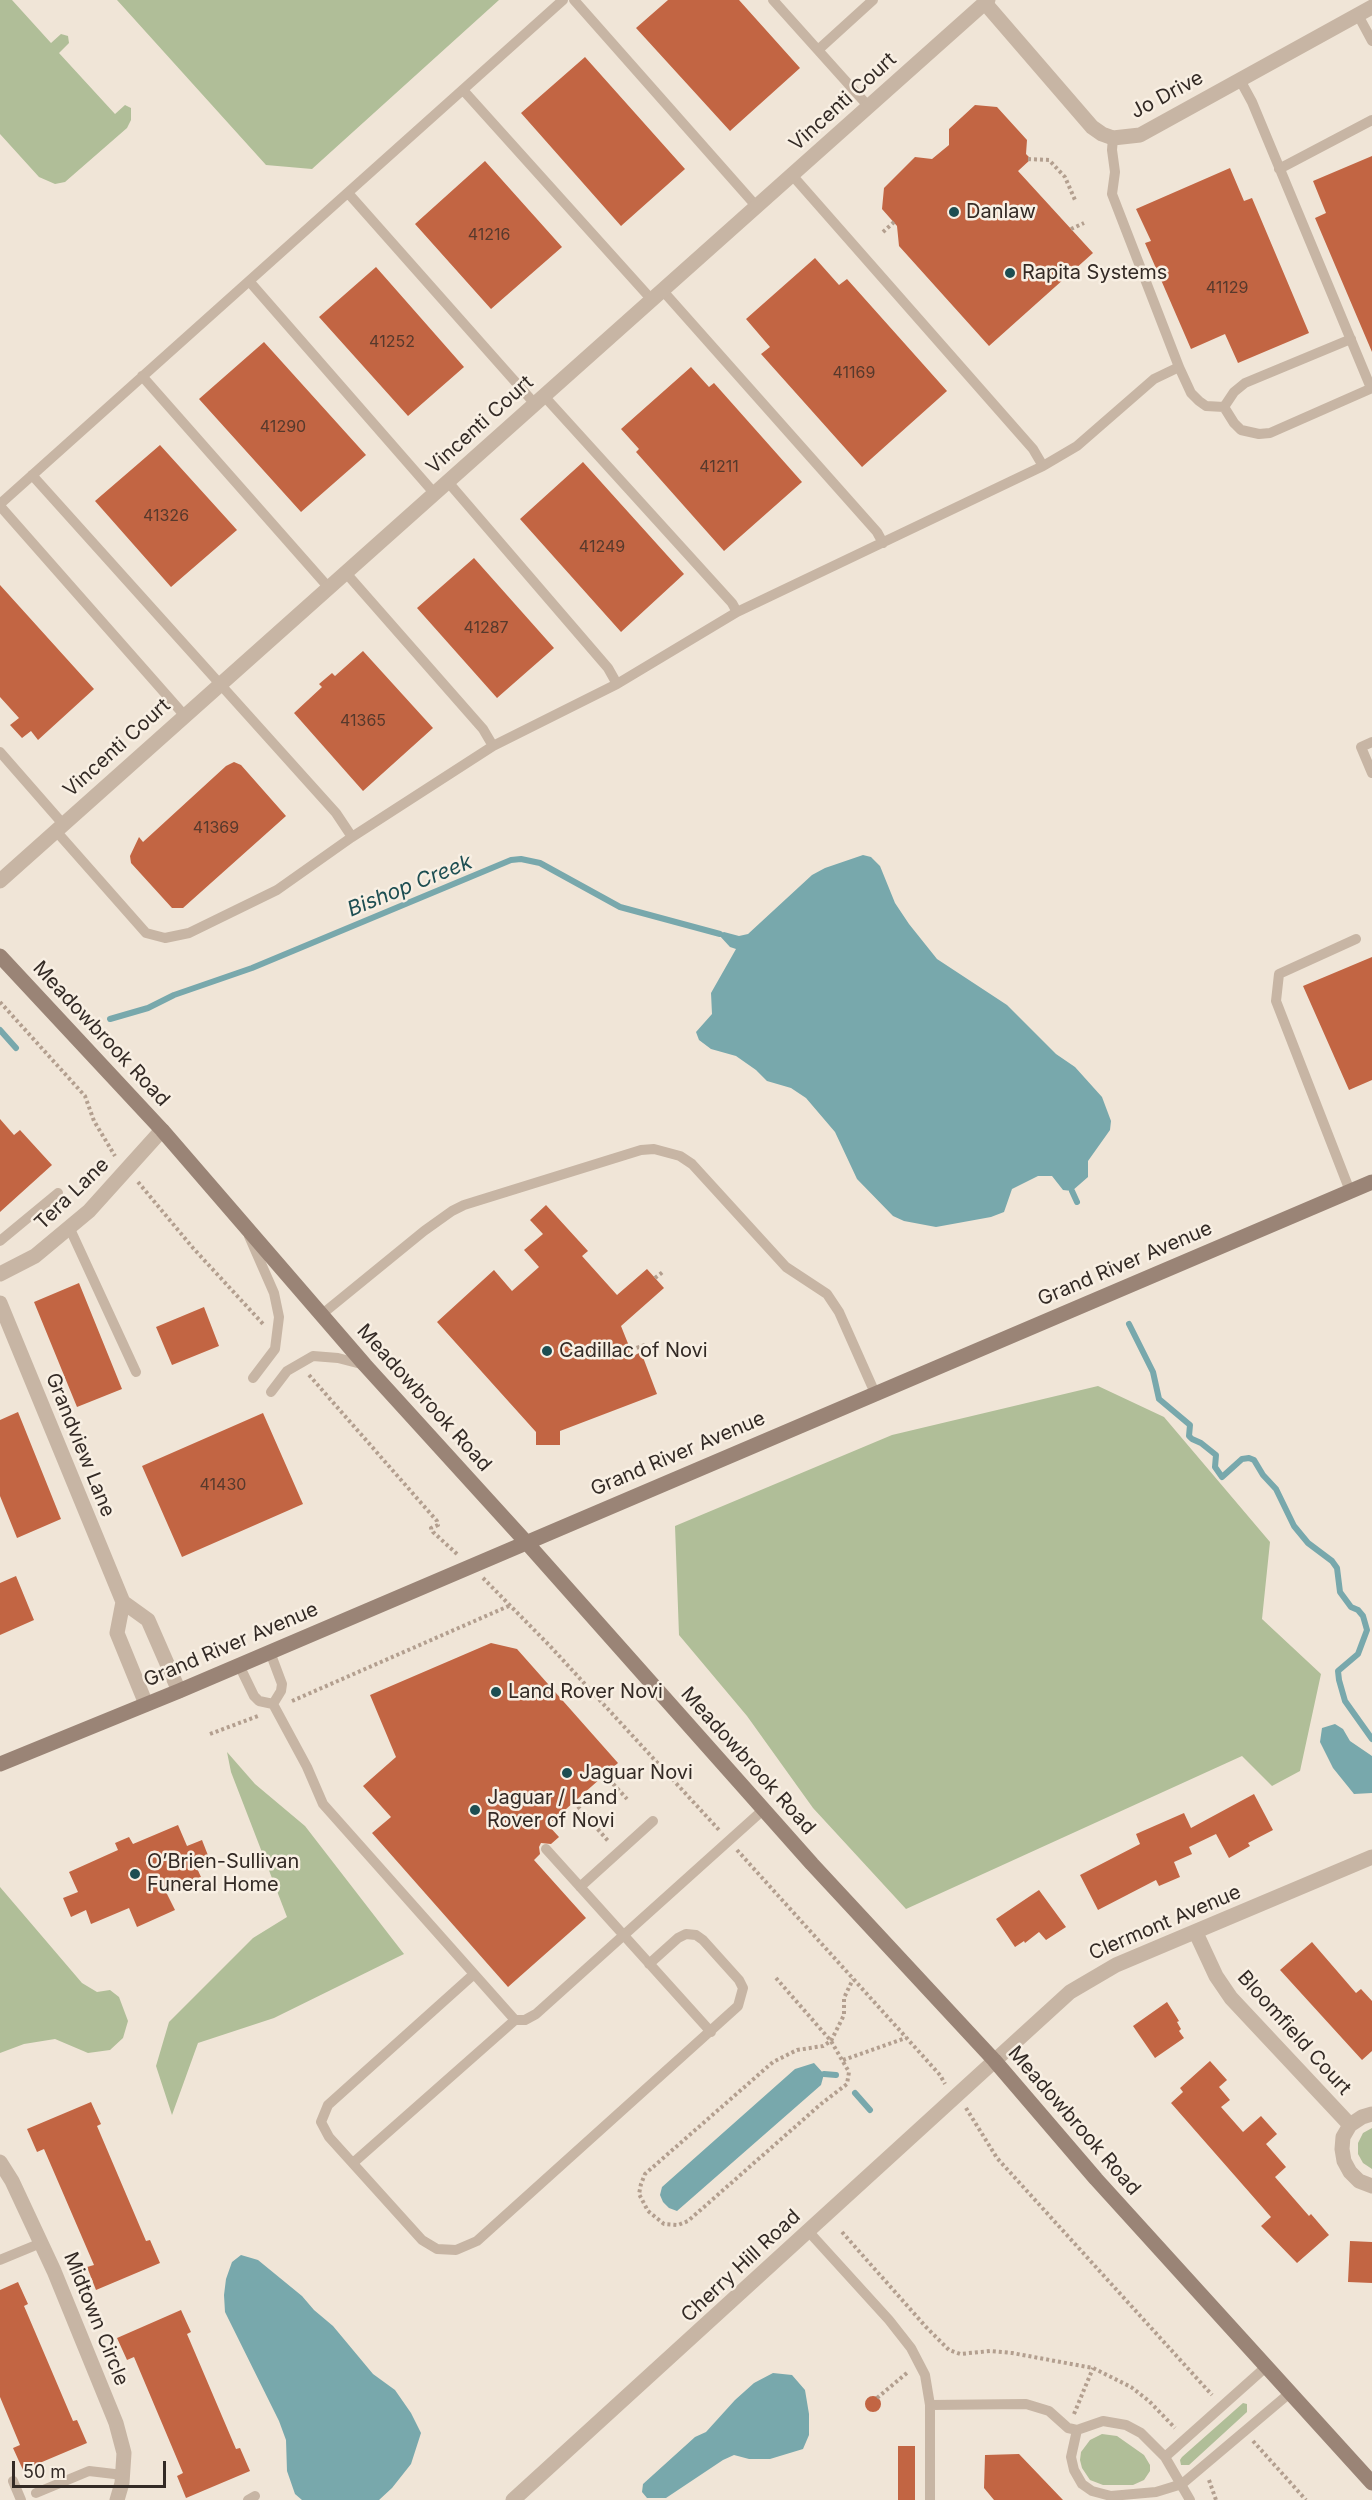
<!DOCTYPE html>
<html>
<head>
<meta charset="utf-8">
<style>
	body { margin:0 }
	#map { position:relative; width:1372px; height:2500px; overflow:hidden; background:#f0e5d7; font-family:Inter,sans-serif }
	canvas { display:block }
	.scale { position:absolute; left:12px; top:2461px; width:154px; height:27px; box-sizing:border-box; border:3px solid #332a25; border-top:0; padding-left:8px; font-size:18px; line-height:21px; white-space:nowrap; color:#332a25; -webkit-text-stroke:4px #f8efe3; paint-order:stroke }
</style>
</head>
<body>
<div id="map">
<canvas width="1372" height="2500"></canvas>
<div class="scale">50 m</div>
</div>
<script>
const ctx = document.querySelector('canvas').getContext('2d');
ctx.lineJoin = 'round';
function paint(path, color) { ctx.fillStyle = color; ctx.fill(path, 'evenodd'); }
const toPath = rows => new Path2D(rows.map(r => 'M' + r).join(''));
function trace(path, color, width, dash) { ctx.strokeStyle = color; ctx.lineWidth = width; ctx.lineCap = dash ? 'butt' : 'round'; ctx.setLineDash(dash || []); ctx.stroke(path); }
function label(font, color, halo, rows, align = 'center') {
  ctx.font = font + ' Inter,sans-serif'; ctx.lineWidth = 5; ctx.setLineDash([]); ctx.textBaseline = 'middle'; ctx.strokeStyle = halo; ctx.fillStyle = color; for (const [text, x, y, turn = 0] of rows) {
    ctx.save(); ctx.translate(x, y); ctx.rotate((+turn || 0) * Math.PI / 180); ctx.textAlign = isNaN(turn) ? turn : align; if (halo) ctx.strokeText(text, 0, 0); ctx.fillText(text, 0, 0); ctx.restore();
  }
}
paint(toPath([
	[0,0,12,0,51,43,61,34,68,36,69,43,59,53,115,114,125,105,131,108,131,120,127,128,65,182,55,184,39,177,0,134],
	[117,0,499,0,312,169,266,165],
	[1098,1386,1164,1417,1270,1542,1262,1619,1321,1674,1300,1771,1272,1786,1242,1756,906,1909,813,1808,747,1716,679,1635,675,1526,892,1435],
	[227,1752,255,1784,305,1826,404,1954,274,2018,198,2043,172,2115,156,2066,169,2022,253,1938,287,1917,231,1772],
	[0,1887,82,1983,97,1992,110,1990,119,1997,128,2021,123,2038,110,2050,88,2053,55,2039,24,2044,0,2053],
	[1372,2128,1372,2169,1363,2163,1358,2154,1358,2143,1363,2133],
	[1243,2403,1247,2404,1247,2412,1189,2465,1181,2465,1180,2460,1182,2457],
	[1102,2434,1117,2436,1144,2455,1150,2465,1150,2471,1144,2480,1133,2485,1103,2485,1090,2480,1082,2468,1080,2460,1081,2452,1090,2440]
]), '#b0be98');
paint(toPath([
	[863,855,871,857,880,866,895,903,909,924,937,959,1007,1005,1056,1054,1075,1067,1102,1097,1111,1121,1110,1130,1088,1161,1088,1177,1072,1191,1063,1190,1052,1176,1038,1176,1012,1189,1004,1212,991,1217,936,1227,904,1221,893,1216,857,1179,835,1132,806,1098,791,1088,767,1081,756,1070,736,1056,711,1049,699,1040,696,1032,712,1014,711,993,736,949,730,947,719,935,721,933,724,932,739,936,748,934,812,875,825,868],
	[1335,1724,1343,1729,1350,1741,1372,1756,1372,1793,1354,1794,1333,1768,1320,1742,1322,1728],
	[814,2063,824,2074,821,2085,677,2211,669,2208,663,2202,660,2195,662,2187,795,2069],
	[241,2255,258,2260,302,2296,314,2310,333,2326,373,2374,395,2390,411,2413,421,2433,411,2464,392,2488,379,2500,302,2500,295,2494,287,2471,286,2440,279,2421,225,2312,224,2295,226,2279,232,2262],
	[773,2373,792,2375,805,2390,809,2414,809,2435,803,2449,770,2459,749,2459,734,2455,723,2460,666,2498,647,2498,642,2492,643,2484,695,2437,706,2432,735,2400,754,2383]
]), '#78a8ac');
trace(toPath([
	[110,1019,148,1008,174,995,252,968,511,860,521,859,540,863,620,907,720,934],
	[0,1030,16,1048],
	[1072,1191,1077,1202],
	[1129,1324,1153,1372,1159,1399,1190,1425,1189,1436,1192,1439,1201,1443,1216,1455,1215,1467,1222,1477,1242,1459,1249,1458,1254,1460,1263,1475,1276,1489,1294,1526,1308,1543,1332,1561,1337,1568,1340,1592,1351,1607,1358,1610,1363,1616,1367,1630,1358,1654,1338,1671,1339,1680,1345,1701,1372,1739],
	[824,2074,836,2075],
	[855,2093,870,2110]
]), '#78a8ac', 6);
paint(toPath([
	[668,0,739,0,800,68,730,131,636,28],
	[585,57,685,169,621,226,521,113],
	[975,105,997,107,1027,140,1026,154,1031,159,1018,171,1093,253,989,346,899,246,897,226,882,209,884,188,915,157,932,159,949,145,949,129],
	[1372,156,1372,352,1315,218,1326,213,1313,181],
	[485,161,562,247,491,309,415,224],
	[1230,168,1244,201,1252,198,1309,333,1238,363,1225,334,1191,349,1145,243,1151,241,1136,209],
	[815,258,839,285,847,279,947,391,862,467,761,354,770,347,746,319],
	[376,267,464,367,408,416,319,317],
	[264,342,366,455,301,512,199,399],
	[691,367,709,387,714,383,802,482,724,551,636,452,639,449,621,429],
	[160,445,237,530,171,587,95,501],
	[583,462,684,574,621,632,520,519],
	[474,558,554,648,497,698,417,608],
	[0,585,94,689,38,740,31,731,22,738,10,725,19,718,0,697],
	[363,651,433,728,363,791,294,713,322,687,319,684,332,673,335,676],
	[234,762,241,765,286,816,183,908,172,908,131,863,130,856,139,837,143,842,226,766],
	[1372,957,1372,1080,1349,1090,1303,986],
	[0,1119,14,1135,20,1130,52,1165,0,1212],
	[546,1205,588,1251,582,1256,617,1295,647,1269,664,1288,621,1326,633,1356,641,1352,657,1394,560,1431,560,1445,536,1445,536,1432,437,1322,494,1270,512,1291,539,1267,524,1250,543,1234,530,1220],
	[79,1283,122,1389,77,1407,34,1302],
	[204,1307,219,1346,172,1365,156,1327],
	[18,1412,61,1519,17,1538,0,1496,0,1420],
	[263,1413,303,1504,182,1557,142,1466],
	[16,1576,34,1620,0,1635,0,1583],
	[491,1643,517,1649,618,1763,548,1825,559,1837,551,1844,541,1843,539,1847,540,1854,534,1860,586,1918,508,1987,372,1833,391,1817,363,1786,396,1757,370,1695],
	[1254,1794,1273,1830,1248,1843,1250,1846,1229,1858,1216,1834,1189,1847,1192,1854,1174,1862,1180,1877,1159,1886,1156,1880,1098,1910,1080,1875,1140,1844,1136,1834,1184,1813,1191,1828],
	[178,1825,187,1846,202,1840,209,1858,195,1864,201,1877,166,1892,175,1910,137,1927,129,1908,91,1924,86,1910,71,1917,63,1898,78,1892,69,1872,118,1850,115,1843,129,1837,133,1844],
	[1039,1890,1066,1927,1046,1940,1039,1932,1025,1943,1024,1941,1015,1947,996,1919],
	[1312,1942,1356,1993,1361,1989,1372,2001,1372,2051,1362,2060,1280,1970],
	[1167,2002,1179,2021,1177,2022,1181,2029,1179,2031,1184,2038,1155,2058,1133,2026],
	[1210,2061,1227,2080,1219,2087,1230,2100,1221,2107,1243,2132,1261,2116,1277,2134,1266,2144,1286,2167,1275,2177,1309,2216,1311,2214,1329,2235,1297,2263,1261,2226,1271,2217,1171,2103,1183,2092,1180,2088],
	[91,2102,101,2124,97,2126,146,2241,150,2240,160,2263,96,2290,87,2267,94,2265,44,2149,37,2152,27,2129],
	[1350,2241,1372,2242,1372,2283,1348,2282],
	[18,2282,28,2304,24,2306,73,2421,77,2420,87,2443,23,2470,13,2448,20,2445,0,2397,0,2290],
	[181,2310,191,2332,187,2334,236,2449,240,2448,250,2471,186,2498,177,2476,183,2473,134,2357,127,2360,117,2338],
	'865 2404a8 8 0 1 1 16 0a8 8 0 1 1-16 0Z',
	[898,2446,915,2446,915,2500,898,2500],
	[1019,2454,1063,2500,994,2500,984,2488,985,2455]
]), '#c26543');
trace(toPath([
	[1028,159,1049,160,1065,177,1075,200],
	[1071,229,1084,223],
	[883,232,894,222],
	[0,1002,85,1096,94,1121,115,1156],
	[138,1182,193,1248,264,1325],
	[655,1278,664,1271],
	[631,1350,645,1345],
	[309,1375,437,1521,438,1525,431,1528,433,1532,458,1555],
	[483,1578,550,1646,720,1831],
	[292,1701,511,1605],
	[210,1734,258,1716],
	[605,1775,627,1799],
	[574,1802,609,1842],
	[737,1850,940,2075,945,2084],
	[776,1978,831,2041,849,2072,847,2084,821,2104,688,2221,678,2225,664,2224,648,2211,639,2194,641,2184,645,2174,773,2062,797,2050,823,2046,831,2041,844,2015,844,1998,853,1979],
	[843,2060,906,2038],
	[966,2108,997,2158,1212,2395],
	[842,2232,926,2327,949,2350,960,2354,990,2351,1012,2353,1093,2368,1131,2387,1149,2401,1175,2428],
	[877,2398,908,2372],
	[1074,2414,1093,2368],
	[1253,2441,1306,2500],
	[1209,2480,1216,2500]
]), '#b39f8f', 4, [3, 3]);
trace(toPath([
	[574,0,757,207],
	[773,0,869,107],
	[1358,15,1372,41],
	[818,50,873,0],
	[1240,80,1252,102,1371,388],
	[463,90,652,300],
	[1113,138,1112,150,1115,172,1112,194,1179,367,1191,393,1199,401,1206,406,1224,407,1234,423,1241,430,1259,434,1270,433,1372,388],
	[1279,169,1372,120],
	[792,175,1033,449,1043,466],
	[348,193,535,404],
	[249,281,435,494],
	[663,291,877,532,883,543],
	[142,376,329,588],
	[544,396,732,603,737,612],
	[1224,407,1234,392,1245,383,1351,339],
	[32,475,336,813,352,837],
	[448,482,608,668,617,684],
	[0,504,563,0],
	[0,506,185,716],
	[346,573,483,729,493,746],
	[1372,742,1361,747,1372,773],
	[0,752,63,824],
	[56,831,146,933,165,938,189,933,277,890,352,837,493,746,617,684,737,612,1043,466,1077,446,1154,379,1179,367],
	[1350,1191,1276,1001,1279,974,1356,939],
	[70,1229,136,1372],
	[249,1236,274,1293,279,1317,275,1349,253,1378],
	[0,1241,58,1193],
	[321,1315,424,1231,452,1211,464,1205,641,1150,654,1149,680,1156,692,1164,786,1267,827,1294,839,1312,875,1393],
	[271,1392,287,1371,313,1356,338,1358,365,1365],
	[239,1665,254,1696,259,1701,273,1704,281,1691,282,1684,270,1652],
	[273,1704,307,1767,323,1804,515,2020,525,2020,536,2014,763,1810],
	[546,1849,711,2032],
	[580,1887,653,1821],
	[474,1974,328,2105,321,2122,329,2137,422,2240,437,2249,456,2250,477,2241,738,2006,743,1988,739,1980,703,1940,696,1935,686,1934,678,1938,649,1964],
	[353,2163,515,2020],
	[809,2232,889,2320,911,2348,925,2375,930,2405,930,2500],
	[0,2260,41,2243],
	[930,2405,1026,2404,1049,2411,1068,2428,1077,2430,1103,2421,1126,2425,1141,2433,1165,2457,1190,2500],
	[1077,2430,1071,2457,1074,2470,1082,2484,1092,2491,1111,2496,1156,2492,1182,2484,1291,2392],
	[1165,2457,1267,2366],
	[13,2481,21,2500],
	[36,2493,89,2471,123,2475],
	[248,2500,255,2496]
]), '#c7b5a4', 10);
trace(toPath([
	[985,3,1092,127,1102,134,1113,138,1140,135,1372,7],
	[0,881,988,0],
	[0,1274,35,1256,89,1211,162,1130],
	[0,1303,123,1602,148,1620,179,1691],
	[123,1602,117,1633,146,1704],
	[1196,1933,1216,1976,1231,1998,1350,2125],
	[1372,2114,1362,2117,1350,2125,1343,2137,1342,2149,1344,2161,1350,2172,1359,2181,1372,2186],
	[0,2162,12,2181,54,2271,116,2423,124,2453,122,2483,117,2500],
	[513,2500,1070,1992,1116,1965,1372,1857]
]), '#c7b5a4', 15);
trace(toPath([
	[0,956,162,1130,365,1365,526,1542,812,1864,994,2060,1096,2179,1372,2483],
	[0,1764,179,1691,1372,1182]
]), '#9a8476', 15);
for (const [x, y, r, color] of [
	[954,212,6,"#1d4e52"],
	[1010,273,6,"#1d4e52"],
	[547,1351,6,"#1d4e52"],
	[496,1692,6,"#1d4e52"],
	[567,1773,6,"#1d4e52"],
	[475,1810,6,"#1d4e52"],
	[135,1874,6,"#1d4e52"]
]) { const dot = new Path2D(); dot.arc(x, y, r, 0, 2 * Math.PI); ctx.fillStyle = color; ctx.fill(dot); trace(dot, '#f8efe3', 2); }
label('16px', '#57392c', null, [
	["41216",489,235],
	["41129",1227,288],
	["41252",392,342],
	["41169",854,373],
	["41290",283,427],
	["41211",719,467],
	["41326",166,516],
	["41249",602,547],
	["41287",486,628],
	["41365",363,721],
	["41369",216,828],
	["41430",223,1485]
]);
label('20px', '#332a25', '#f8efe3', [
	["Jo Drive",1167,95,-28],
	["Vincenti Court",843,102,-42],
	["Vincenti Court",480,425,-42],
	["Vincenti Court",117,748,-42],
	["Meadowbrook Road",101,1034,47],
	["Tera Lane",72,1194,-44],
	["Grand River Avenue",1125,1264,-23],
	["Meadowbrook Road",424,1398,48],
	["Grandview Lane",80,1445,68],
	["Grand River Avenue",678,1454,-23],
	["Grand River Avenue",231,1645,-23],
	["Meadowbrook Road",748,1761,48],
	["Clermont Avenue",1165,1923,-23],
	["Bloomfield Court",1294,2033,48],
	["Meadowbrook Road",1074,2121,49],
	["Cherry Hill Road",741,2266,-43],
	["Midtown Circle",96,2319,68]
]);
label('20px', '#332a25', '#f8efe3', [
	["Danlaw",966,212],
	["Rapita Systems",1022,273],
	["Cadillac of Novi",559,1351],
	["Land Rover Novi",508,1692],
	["Jaguar Novi",579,1773],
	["Jaguar / Land",487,1798],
	["Rover of Novi",487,1821],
	["O’Brien-Sullivan",147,1862],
	["Funeral Home",147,1885]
], 'left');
label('italic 21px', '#1d4e52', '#f8efe3', [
	["Bishop Creek",410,886,-22]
]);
</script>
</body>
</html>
